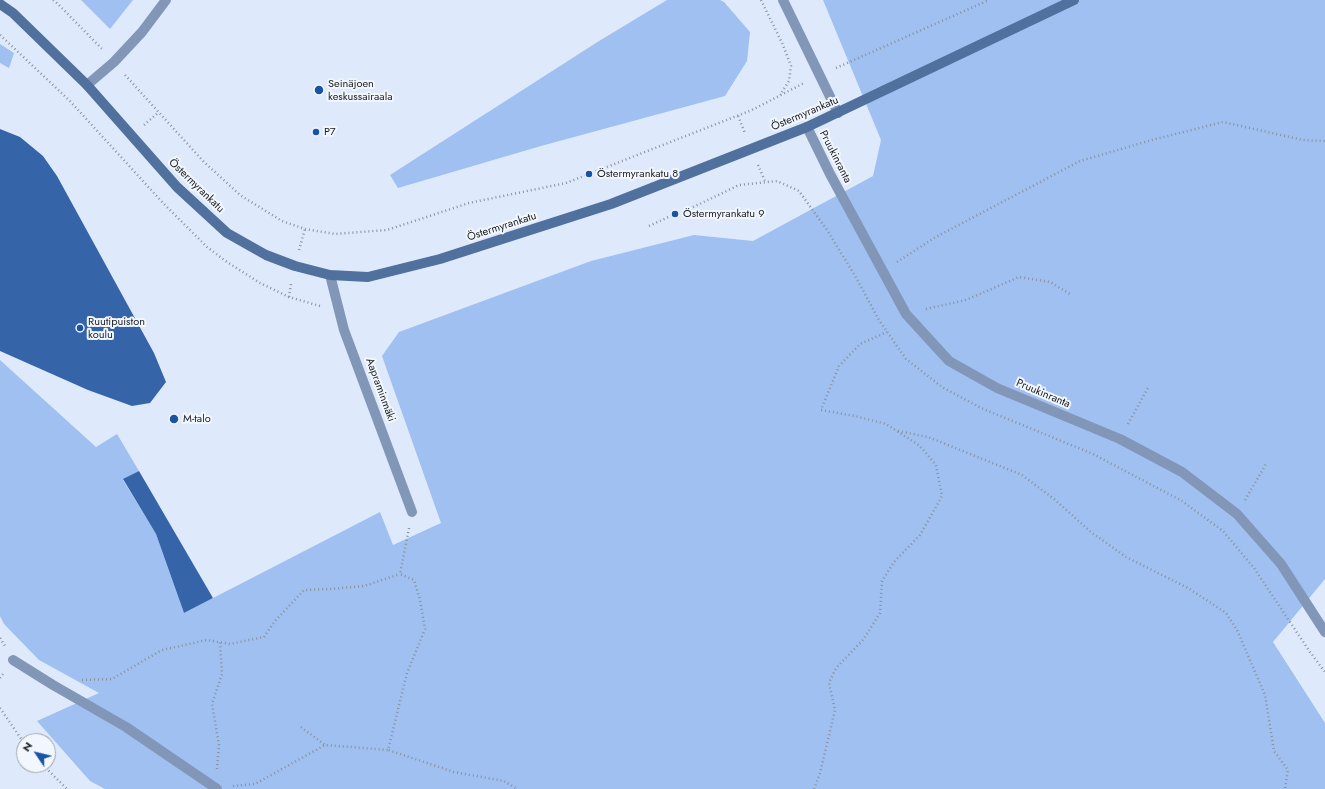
<!DOCTYPE html>
<html>
<head>
<meta charset="utf-8">
<style>
	body { margin:0 }
	#map { position:relative; width:1325px; height:789px; overflow:hidden; background:#deeafb; font-family:Jost,sans-serif }
	canvas { display:block }
	.north { position:absolute; left:16px; top:733px; width:40px; height:40px; box-sizing:border-box; background:#f2f6fd; border:1px solid #9ca0a7; border-radius:50%; rotate:305deg; font-size:11px; font-weight:700; line-height:16px; text-align:center; color:#1b1f25 }
	.north::after { content:''; display:block; margin:auto; width:14px; height:18px; background:#1853a4; clip-path:polygon(50% 0,100% 100%,50% 72%,0 100%) }
</style>
</head>
<body>
<div id="map">
<canvas width="1325" height="789"></canvas>
<div class="north">N</div>
</div>
<script>
const ctx = document.querySelector('canvas').getContext('2d');
ctx.lineJoin = 'round';
function paint(path, color) { ctx.fillStyle = color; ctx.fill(path, 'evenodd'); }
const toPath = rows => new Path2D(rows.map(r => 'M' + r).join(''));
function trace(path, color, width, dash) { ctx.strokeStyle = color; ctx.lineWidth = width; ctx.lineCap = dash ? 'butt' : 'round'; ctx.setLineDash(dash || []); ctx.stroke(path); }
function label(font, color, halo, rows, align = 'center') {
  ctx.font = font + ' Jost,sans-serif'; ctx.lineWidth = 4; ctx.setLineDash([]); ctx.textBaseline = 'middle'; ctx.strokeStyle = halo; ctx.fillStyle = color; for (const [text, x, y, turn = 0] of rows) {
    ctx.save(); ctx.translate(x, y); ctx.rotate((+turn || 0) * Math.PI / 180); ctx.textAlign = isNaN(turn) ? turn : align; if (halo) ctx.strokeText(text, 0, 0); ctx.fillText(text, 0, 0); ctx.restore();
  }
}
paint(toPath([
	[81,0,133,0,110,29],
	[667,0,720,0,724,2,750,32,747,61,725,96,541,146,398,188,390,175,599,41],
	[823,0,1325,0,1325,579,1273,642,1325,723,1325,789,105,789,90,781,37,721,99,693,39,660,4,624,0,616,0,360,96,447,117,434,139,471,123,480,156,534,184,613,380,512,393,545,441,523,382,356,399,332,591,261,694,235,753,241,873,176,881,140],
	[0,44,14,53,9,68,0,63]
]), '#9fc0f1');
paint(toPath([
	[0,129,20,137,43,156,57,176,154,353,166,382,150,403,132,406,88,390,0,351],
	[139,471,213,598,184,613,156,534,123,479]
]), '#3664a9');
trace(toPath([
	[53,0,58,4,103,50],
	[761,0,783,45,791,66,789,81,780,95],
	[0,35,69,100,163,203,207,247,227,262,260,283,289,297,320,306],
	[836,68,989,0],
	[125,75,203,161,240,195,282,221,305,229,335,234,387,230,469,203,566,183,752,110,804,83],
	[738,116,745,133],
	[144,125,159,112],
	[758,165,765,181],
	[649,226,675,214,683,212,739,185,777,181,799,191,827,230,854,274,879,320,906,359,942,387,981,408,1093,454,1182,501,1223,531,1254,568,1310,652,1325,672],
	[299,250,305,229],
	[897,262,934,238,1080,161,1152,140,1223,122,1303,140,1325,141],
	[289,297,291,284],
	[926,309,966,300,1019,277,1050,282,1070,294],
	[1128,424,1149,386],
	[898,431,928,437,1022,475,1054,499,1091,532,1126,557,1188,588,1226,613,1237,630,1265,695,1274,751,1288,770,1285,789],
	[1245,500,1266,464],
	[409,528,400,574,414,580,420,600,425,629,407,673,388,750,454,772,504,781,517,789],
	[0,638,5,646],
	[0,678,3,674],
	[82,680,112,679,162,650,207,640,230,644,264,637,275,621,304,590,330,589,364,586,400,574],
	[0,708,24,743],
	[301,727,325,745],
	[43,765,67,789],
	[217,769,219,745,212,704,222,674,220,642],
	[233,786,255,784,325,745,388,750],
	[814,789,820,773,835,710,829,683,836,668,863,640,880,613,882,581,894,562,920,535,942,496,936,465,920,446,886,424,855,416,821,410,839,366,860,344,887,332]
]), '#89919d', 2.5, [1, 3]);
trace(toPath([
	[87,85,114,62,142,32,166,0],
	[13,660,53,685,126,727,217,789]
]), '#8297b8', 10);
trace(toPath([
	[783,0,838,113],
	[807,127,830,174,906,314,949,361,997,388,1120,439,1182,472,1237,514,1281,564,1325,632],
	[330,275,344,330,412,512]
]), '#8297b8', 10);
trace(toPath([
	[0,4,13,13,87,85,177,187,227,233,266,255,295,266,330,275,368,277,440,259,611,204,807,127,1074,0]
]), '#50709e', 10);
for (const [x, y, r, color] of [
	[319,90,5,"#1853a4"],
	[316,132,4,"#1853a4"],
	[589,174,4,"#1853a4"],
	[675,214,4,"#1853a4"],
	[80,328,4,"#1853a4"],
	[174,419,5,"#1853a4"]
]) { const dot = new Path2D(); dot.arc(x, y, r, 0, 2 * Math.PI); ctx.fillStyle = color; ctx.fill(dot); trace(dot, '#f2f6fd', 1.5); }
label('11px', '#1b1f25', '#f2f6fd', [
	["Seinäjoen",328,84],
	["keskussairaala",328,97],
	["P7",324,132],
	["Östermyrankatu 8",597,174],
	["Östermyrankatu 9",683,214],
	["Ruutipuiston",88,322],
	["koulu",88,335],
	["M-talo",183,419]
], 'left');
label('11px', '#1b1f25', '#f2f6fd', [
	["Östermyrankatu",805,114,-23],
	["Pruukinranta",835,157,63],
	["Östermyrankatu",196,186,44],
	["Östermyrankatu",502,227,-18],
	["Aapraminmäki",380,390,70],
	["Pruukinranta",1043,394,23]
]);
</script>
</body>
</html>
